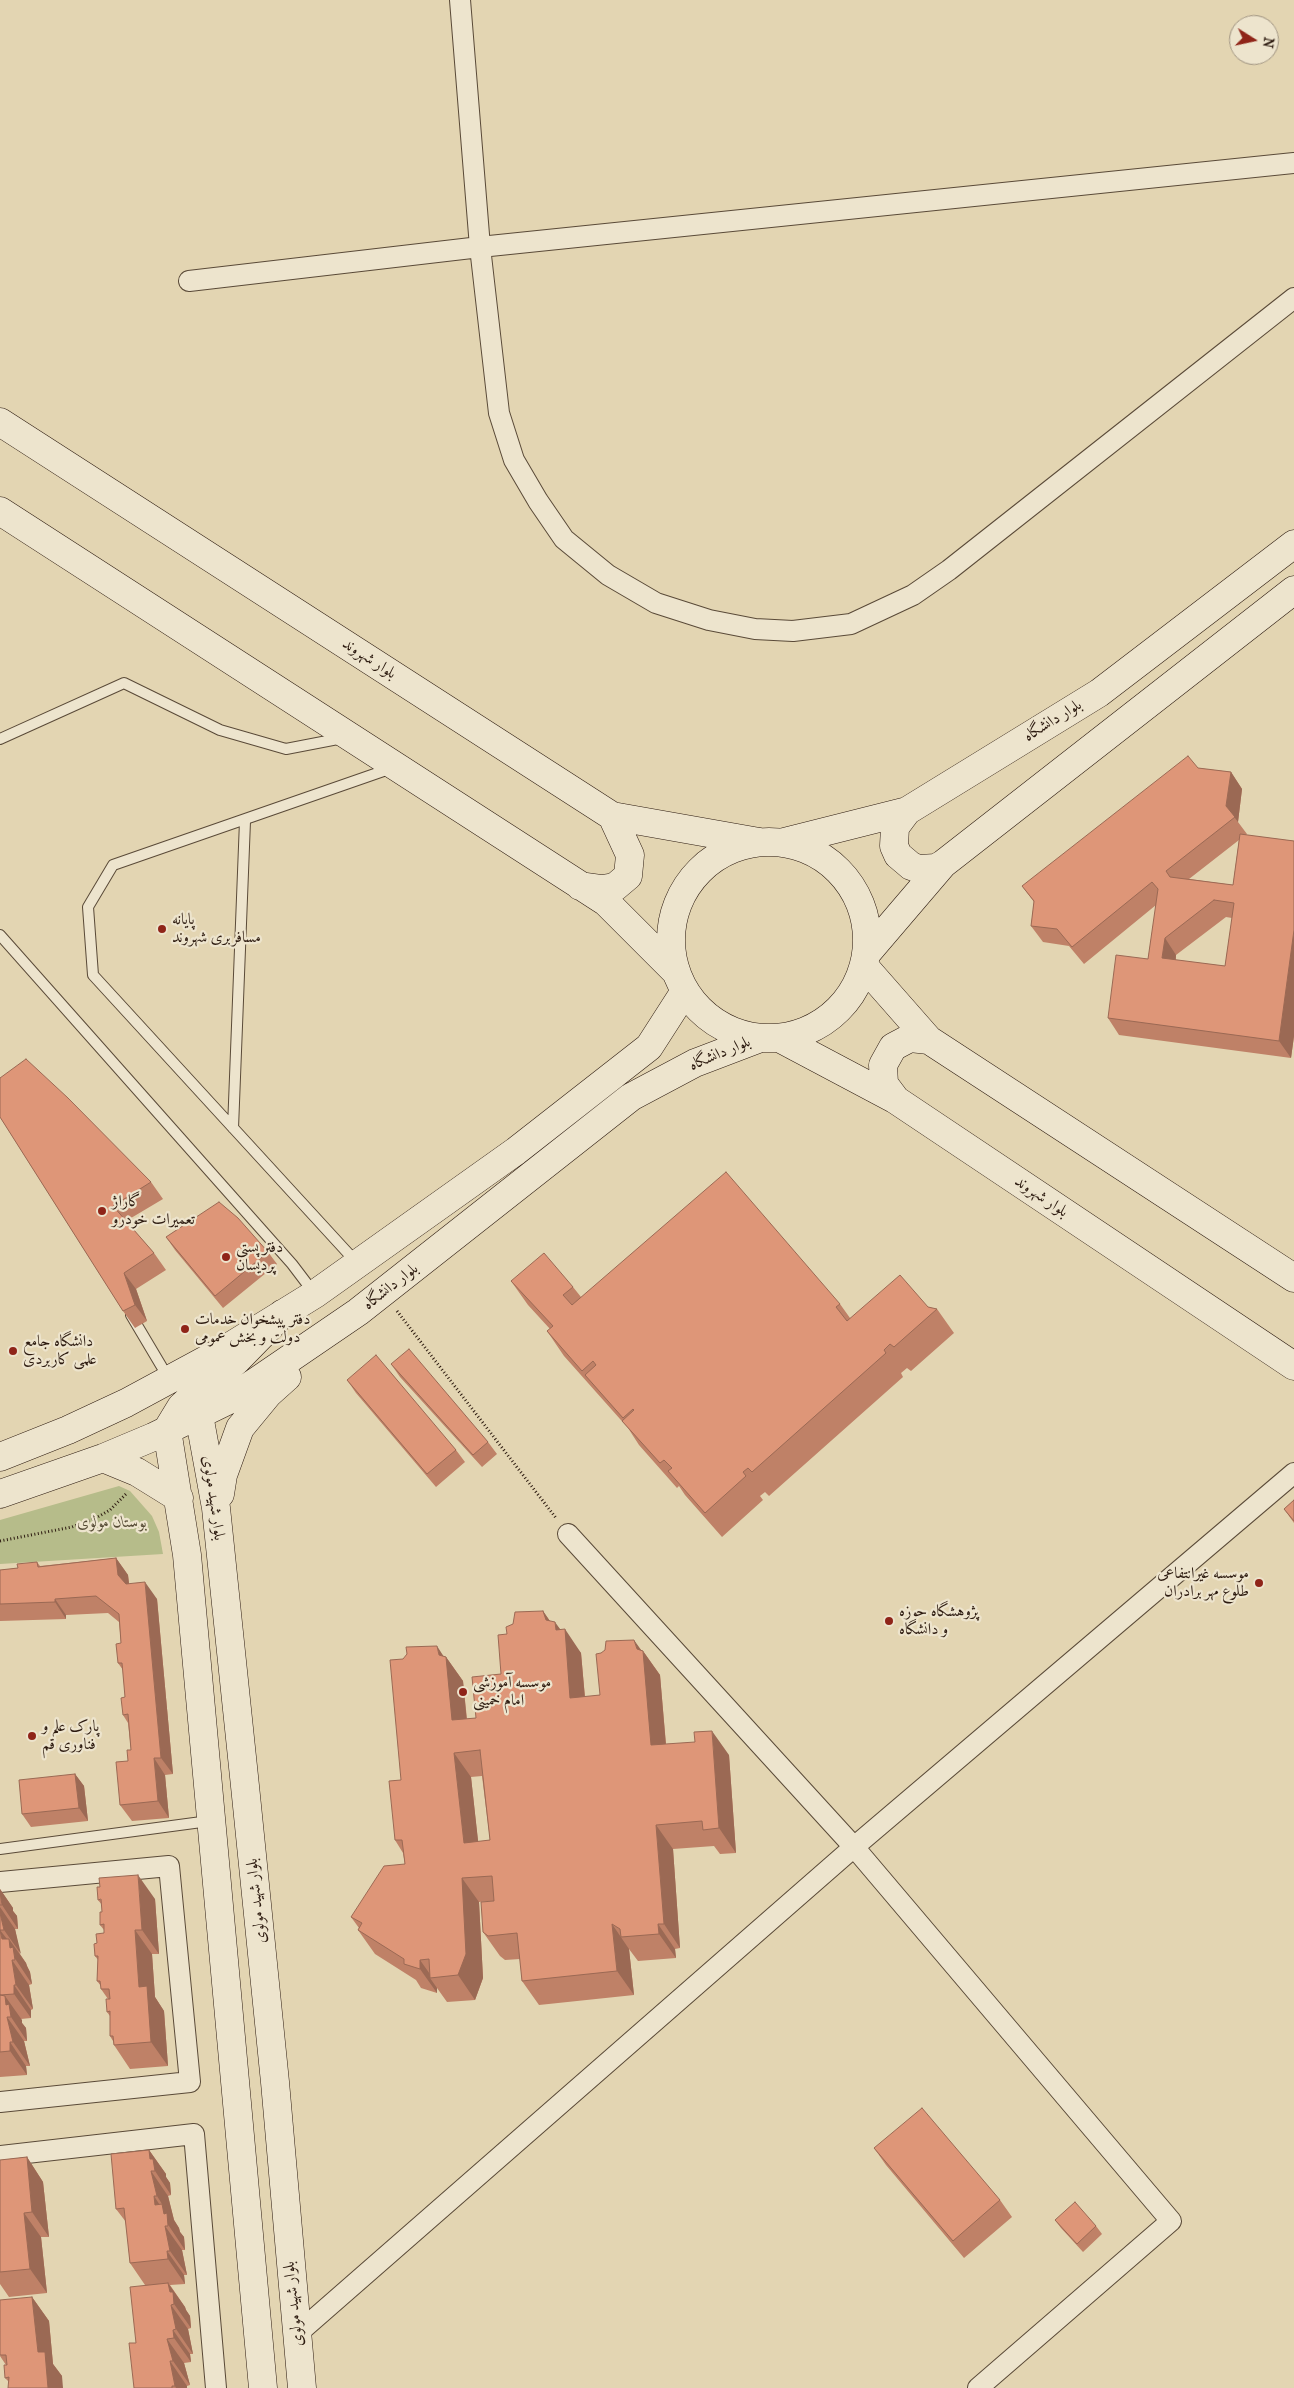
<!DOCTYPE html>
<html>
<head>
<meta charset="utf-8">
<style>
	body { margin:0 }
	#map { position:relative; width:1294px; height:2388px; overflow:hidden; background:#e3d5b2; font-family:"IM FELL French Canon",serif }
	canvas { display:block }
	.north { position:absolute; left:1229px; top:15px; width:50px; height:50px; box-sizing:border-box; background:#ede4cd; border:1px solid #a09481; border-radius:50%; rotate:100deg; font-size:14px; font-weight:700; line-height:20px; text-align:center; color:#2d1b10 }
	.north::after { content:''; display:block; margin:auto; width:18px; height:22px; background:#8f2418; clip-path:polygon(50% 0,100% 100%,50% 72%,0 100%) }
</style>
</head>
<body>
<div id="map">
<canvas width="1294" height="2388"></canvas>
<div class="north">N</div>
</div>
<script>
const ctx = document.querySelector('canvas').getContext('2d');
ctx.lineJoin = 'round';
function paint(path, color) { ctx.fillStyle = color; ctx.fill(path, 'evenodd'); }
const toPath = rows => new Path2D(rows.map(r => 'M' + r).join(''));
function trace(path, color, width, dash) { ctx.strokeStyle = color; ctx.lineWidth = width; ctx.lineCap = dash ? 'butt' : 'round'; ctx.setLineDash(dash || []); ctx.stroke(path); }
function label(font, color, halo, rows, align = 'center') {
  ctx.font = font + ' "IM FELL French Canon",Amiri,serif'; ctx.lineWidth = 4.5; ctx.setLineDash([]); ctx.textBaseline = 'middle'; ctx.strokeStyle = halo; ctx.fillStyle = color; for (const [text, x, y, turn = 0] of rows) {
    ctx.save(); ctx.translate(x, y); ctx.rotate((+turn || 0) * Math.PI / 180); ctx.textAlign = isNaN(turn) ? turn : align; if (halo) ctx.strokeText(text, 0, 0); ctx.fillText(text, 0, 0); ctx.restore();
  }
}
paint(toPath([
	[119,1486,130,1491,152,1516,159,1532,163,1554,0,1564,0,1520]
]), '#b6bc8a');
const service = toPath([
	[0,739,124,683,220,730,286,749,343,738],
	[0,935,292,1264,314,1293],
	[233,1128,245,821],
	[357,1263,93,975,88,907,113,865,392,768],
	[131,1315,169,1379],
	[0,1849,209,1821]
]);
const minor = toPath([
	[460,0,480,247,499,413,514,460,538,501,564,539,608,575,656,603,709,620,755,629,793,631,851,624,913,595,949,570,1294,298],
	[189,281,480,247,1294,163],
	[568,1534,854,1847,1171,2221,978,2388],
	[0,1882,169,1866,190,2082,0,2102],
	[0,2156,194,2134,216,2388],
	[297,2334,854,1847,1294,1473]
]);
const secondary = toPath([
	[0,422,612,816,759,842],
	[0,511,606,902,675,971],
	[907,811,895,827,894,846,898,855,911,866,919,869,936,868,943,864],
	'671 940a98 98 0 1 1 196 0a98 98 0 1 1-196 0Z',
	[784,842,907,811,1099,693,1294,544],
	[580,886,602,889,615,887,628,876,630,855,612,816],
	[867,953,943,864,1294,590],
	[864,966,929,1040,1294,1278],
	[781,1039,896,1100,1294,1366],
	[896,1100,884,1084,883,1065,893,1047,910,1038,929,1040],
	[199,1415,216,1508,245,1786,275,2082,302,2388],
	[0,1457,68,1430,126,1403,226,1349,315,1294,516,1151,649,1047,685,991],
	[103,1458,137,1472,179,1498],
	[0,1494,103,1458,153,1437,229,1400,358,1312,631,1097,695,1063,758,1039],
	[220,1494,223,1475,240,1428,268,1394,287,1377],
	[263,2388,187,1555,167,1430,181,1407,197,1392,236,1361,282,1314]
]);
trace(service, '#5a4a38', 12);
trace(minor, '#5a4a38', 22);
trace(secondary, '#2d1b10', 29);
trace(toPath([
	[397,1311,556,1518],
	[0,1541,72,1527,94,1519,110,1510,126,1494]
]), '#2d1b10', 3, [1, 2.5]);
trace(service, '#ede4cd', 10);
trace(minor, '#ede4cd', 20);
trace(secondary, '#ede4cd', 28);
paint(toPath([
	[1198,768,1231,772,1242,789,1238,822,1247,834,1246,835,1294,841,1294,1036,1291,1058,1119,1035,1108,1018,1148,959,1156,905,1084,964,1069,946,1043,942,1031,926,1034,902,1022,886],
	[1239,840,1233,885,1189,879],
	[1226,917,1232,918,1225,966,1176,960,1176,955],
	[0,1117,151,1182,163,1199,126,1221,154,1253,166,1270,136,1289,147,1321,135,1328,123,1311],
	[166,1237,268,1252,277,1264,223,1308,175,1250],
	[511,1281,573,1287,581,1297,840,1304,850,1318,928,1307,937,1309,954,1333,911,1371,907,1368,901,1373,903,1377,769,1496,765,1492,760,1496,763,1500,722,1537,685,1495,679,1486,677,1488,639,1445,628,1428,564,1356,547,1331,550,1329,528,1305],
	[391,1364,488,1442,497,1454,482,1467,400,1377],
	[347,1380,456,1450,465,1462,436,1487,356,1393],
	[1294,1500,1294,1523,1284,1509],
	[116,1558,128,1575,129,1584,157,1599,173,1774,165,1775,169,1818,132,1821,120,1805,131,1750,128,1723,123,1715,125,1697,123,1670,118,1663,121,1643,119,1622,108,1613,66,1615,66,1619,0,1621,0,1570,18,1568,37,1562,40,1566],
	[543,1611,550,1621,560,1629,581,1653,585,1697,600,1695,641,1650,643,1651,660,1675,666,1744,729,1755,736,1853,720,1854,714,1846,673,1849,680,1948,675,1949,676,1958,638,1961,629,1949,634,1995,539,2005,522,1981,520,1959,505,1960,500,1956,483,1932,494,1901,479,1902,483,1978,475,2000,447,2002,437,1988,437,1993,421,1988,416,1980,375,1954,358,1930,359,1928,351,1917,405,1864,403,1853,395,1840,401,1780,444,1656,446,1657,463,1681,467,1719,476,1718,501,1674,507,1634,513,1624],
	[482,1776,490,1840,478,1842,471,1777],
	[75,1774,84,1786,88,1821,31,1827,22,1814],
	[0,1889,13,1908,13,1911,17,1916,18,1929,15,1929,20,1954,26,1963,27,1966,30,1972,32,1984,29,1985,33,2009,31,2010,31,2018,21,2019,22,2023,26,2028,27,2041,24,2041,30,2066,26,2066,27,2075,0,2077],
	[155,1899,159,1954,152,1954,155,1997,164,2011,168,2066,130,2069,114,2045,113,2041,110,2036,110,2016,107,2012,108,1999,101,1989,101,1986,97,1981,98,1960,95,1956,97,1943,104,1933,104,1930,100,1925,102,1912,102,1905,98,1900],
	[874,2148,1000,2200,1012,2217,964,2258,886,2165],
	[149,2150,166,2174,166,2177,170,2183,171,2195,168,2196,174,2220,179,2228,180,2232,184,2237,185,2250,182,2250,187,2275,184,2275,185,2284,170,2285,185,2307,186,2310,190,2316,191,2328,188,2329,193,2354,190,2354,191,2362,184,2363,190,2385,187,2386,187,2388,134,2388,136,2343,145,2285,130,2263,126,2222,116,2209],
	[27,2157,43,2182,49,2237,41,2237,47,2293,9,2297,0,2284,0,2160],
	[1055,2220,1096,2226,1102,2234,1083,2252,1061,2228],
	[32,2297,49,2321,53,2364,62,2376,9,2382,5,2378,6,2365,0,2356]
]), '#bf8167');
paint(toPath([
	[1231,772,1242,789,1238,822,1226,806],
	[1294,930,1294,1036,1291,1058,1279,1041],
	[1165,938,1176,955,1174,975,1162,958],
	[124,1273,136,1289,147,1321,135,1305],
	[116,1558,128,1575,130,1592,118,1575],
	[145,1582,157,1599,173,1774,161,1758],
	[55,1599,66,1615,66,1619,55,1602],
	[543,1611,560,1636,546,1620],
	[555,1622,565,1636,565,1629,581,1653,587,1722,570,1698,556,1630],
	[634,1640,644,1654,643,1651,660,1675,668,1770,651,1745,637,1649],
	[437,1646,446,1660,446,1657,463,1681,469,1744,452,1720,439,1655],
	[712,1731,729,1755,736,1853,719,1828],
	[454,1753,471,1777,481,1867,464,1843],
	[154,1758,165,1775,169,1818,158,1801],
	[75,1774,84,1786,88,1821,79,1808],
	[656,1825,673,1849,680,1948,664,1924],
	[138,1875,155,1899,159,1954,142,1930],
	[462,1878,479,1902,483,1978,475,2000,458,1975],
	[0,1889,13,1908,13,1911,17,1916,18,1929,2,1905,0,1896],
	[0,1907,15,1929,21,1954,4,1930,0,1913],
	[612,1924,629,1949,634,1995,617,1971],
	[658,1924,675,1949,676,1958,659,1934],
	[0,1930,10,1943,9,1939,26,1963,27,1966,30,1972,32,1984,2,1939],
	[135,1930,152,1954,155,1997,164,2011,168,2066,151,2042,139,1987],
	[12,1960,29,1985,33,2009,16,1985],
	[420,1960,432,1977,430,1978,437,1988,437,1993,420,1969],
	[14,1985,31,2010,31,2018,14,1994],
	[5,1996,22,2020,22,2023,26,2028,27,2041,11,2017,6,2005],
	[7,2017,24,2041,30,2066,13,2042],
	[10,2042,26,2066,27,2075,10,2051],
	[149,2150,166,2174,166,2177,170,2183,171,2195,155,2171,150,2159],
	[27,2157,43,2182,49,2237,32,2212],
	[151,2171,168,2196,174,2220,179,2228,180,2232,184,2237,185,2250,155,2205,154,2196,163,2210,162,2204,157,2196],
	[24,2213,41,2237,47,2293,30,2269],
	[165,2226,182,2250,187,2275,170,2251],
	[167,2251,184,2275,185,2284,168,2259],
	[168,2283,185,2307,186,2310,190,2316,191,2328,174,2304,170,2292],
	[32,2297,49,2321,53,2364,62,2376,63,2388,48,2388,38,2352],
	[171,2305,188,2329,193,2354,176,2329],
	[173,2330,190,2354,191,2362,174,2338],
	[167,2339,184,2363,190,2385,173,2361],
	[170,2361,187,2386,187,2388,176,2388,175,2386]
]), '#9b6954');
const building = toPath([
	[1188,756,1198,768,1231,772,1226,806,1235,817,1166,871,1170,877,1233,885,1240,834,1294,841,1294,930,1279,1041,1108,1018,1116,955,1148,959,1158,889,1152,882,1072,947,1057,929,1031,926,1034,901,1022,886,1188,756],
	[1214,900,1234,903,1225,966,1162,958,1165,938,1214,900],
	[26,1059,68,1098,151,1182,113,1206,154,1253,124,1273,135,1305,123,1311,0,1117,0,1078,26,1059],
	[726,1172,840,1304,836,1307,847,1321,900,1275,928,1307,937,1309,894,1347,890,1344,884,1350,886,1353,752,1472,748,1468,743,1472,746,1476,705,1513,668,1471,672,1468,664,1460,660,1463,622,1421,634,1410,633,1409,623,1418,585,1375,596,1365,593,1361,582,1371,547,1331,553,1326,511,1281,544,1253,573,1287,563,1295,572,1305,726,1172],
	[219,1202,238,1218,268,1252,215,1296,166,1237,219,1202],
	[409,1349,488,1442,473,1455,391,1364,409,1349],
	[376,1355,456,1450,427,1474,347,1380,376,1355],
	[1294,1500,1294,1521,1284,1509,1294,1500],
	[116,1558,118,1575,126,1584,145,1582,161,1758,154,1758,158,1801,120,1805,116,1762,128,1761,127,1750,131,1750,128,1714,123,1715,121,1698,125,1697,122,1663,118,1663,116,1644,121,1643,119,1614,96,1596,55,1599,55,1602,0,1604,0,1570,18,1568,17,1564,37,1562,38,1567,116,1558],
	[543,1611,546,1620,555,1622,556,1630,565,1629,570,1698,600,1695,596,1654,601,1653,605,1650,606,1641,634,1640,637,1649,643,1651,651,1745,695,1742,694,1732,712,1731,719,1828,703,1830,702,1821,656,1825,664,1924,658,1924,659,1934,621,1937,620,1929,612,1924,617,1971,522,1981,517,1933,488,1936,483,1932,481,1902,494,1901,492,1876,462,1878,466,1954,458,1975,430,1978,429,1959,420,1960,420,1969,404,1964,404,1959,358,1930,362,1923,351,1917,384,1866,405,1864,402,1840,395,1840,389,1781,401,1780,390,1660,403,1659,407,1654,406,1647,437,1646,439,1655,446,1657,452,1720,476,1718,472,1677,501,1674,498,1635,507,1634,506,1627,513,1624,515,1612,543,1611],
	[480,1750,490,1840,464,1843,454,1753,480,1750],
	[75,1774,79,1808,22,1814,19,1780,75,1774],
	[138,1875,142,1930,135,1930,139,1987,147,1986,151,2042,114,2045,113,2036,110,2036,110,2011,107,2012,106,1999,110,1999,109,1989,101,1989,100,1981,97,1981,98,1956,95,1956,94,1944,97,1943,96,1934,104,1933,104,1924,100,1925,100,1912,102,1912,101,1899,98,1900,97,1887,100,1887,99,1878,138,1875],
	[0,1892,2,1905,0,1905,0,1892],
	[0,1913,4,1930,0,1930,2,1939,9,1939,10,1948,13,1947,15,1960,12,1960,16,1985,14,1985,14,1994,0,1995,0,1913],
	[0,1995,5,1996,6,2005,9,2004,11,2017,7,2017,13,2042,10,2042,10,2051,0,2052,0,1995],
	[922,2108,1000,2200,953,2241,874,2148,922,2108],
	[149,2150,150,2159,153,2159,155,2171,151,2171,157,2196,154,2196,155,2205,162,2204,164,2214,167,2213,168,2226,165,2226,170,2251,167,2251,168,2259,130,2263,124,2208,116,2209,111,2154,149,2150],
	[27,2157,32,2212,24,2213,30,2269,0,2272,0,2160,27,2157],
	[1075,2202,1096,2226,1077,2244,1055,2220,1075,2202],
	[168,2283,170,2292,173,2292,174,2304,171,2305,176,2329,173,2330,174,2338,167,2339,173,2361,170,2361,175,2386,172,2386,172,2388,134,2388,129,2343,136,2343,130,2287,168,2283],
	[32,2297,38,2352,45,2352,48,2388,8,2388,9,2377,5,2378,4,2365,7,2365,6,2355,0,2355,0,2300,32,2297]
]);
paint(building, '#de9678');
trace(building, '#9b6954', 1);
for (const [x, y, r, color] of [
	[162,929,5,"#8f2418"],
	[102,1211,5,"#8f2418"],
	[226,1257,5,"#8f2418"],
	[185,1329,5,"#8f2418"],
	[13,1351,5,"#8f2418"],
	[1259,1583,5,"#8f2418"],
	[889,1621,5,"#8f2418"],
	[463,1692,5,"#8f2418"],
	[32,1736,5,"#8f2418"]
]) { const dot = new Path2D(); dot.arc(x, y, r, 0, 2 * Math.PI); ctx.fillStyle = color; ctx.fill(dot); trace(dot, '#ede4cd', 2); }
label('16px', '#2d1b10', '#ede4cd', [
	["بلوار شهروند",369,659,33],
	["بلوار دانشگاه",1053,721,-32],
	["بلوار دانشگاه",720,1054,-23],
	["بلوار شهروند",1041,1197,34],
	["بلوار دانشگاه",391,1287,-38],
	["بلوار شهید مولوی",213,1498,82],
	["بلوار شهید مولوی",257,1901,-96],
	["بلوار شهید مولوی",294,2304,-96]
]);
label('16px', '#2d1b10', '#ede4cd', [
	["پایانه",172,920],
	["مسافربری شهروند",172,938],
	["گاراژ",112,1202],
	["تعمیرات خودرو",112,1220],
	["دفتر پستی",236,1248],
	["پردیسان",236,1266],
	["دفتر پیشخوان خدمات",195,1320],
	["دولت و بخش عمومی",195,1338],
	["دانشگاه جامع",23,1342],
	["علمی کاربردی",23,1360],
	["موسسه غیرانتفاعی",1249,1574,"right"],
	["طلوع مهر برادران",1249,1592,"right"],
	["پژوهشگاه حوزه",899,1612],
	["و دانشگاه",899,1630],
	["موسسه آموزشی",473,1683],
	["امام خمینی",473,1701],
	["پارک علم و",42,1727],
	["فناوری قم",42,1745]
], 'left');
label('italic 16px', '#564b35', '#ede4cd', [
	["بوستان مولوی",112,1523]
]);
</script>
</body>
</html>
